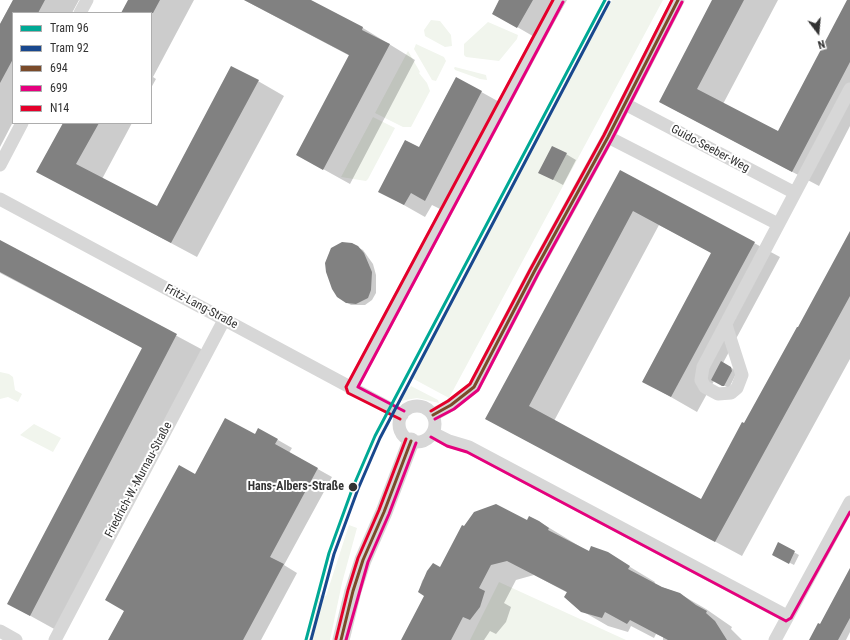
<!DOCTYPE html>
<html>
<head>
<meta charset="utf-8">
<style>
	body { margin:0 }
	#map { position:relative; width:850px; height:640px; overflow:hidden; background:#fff; font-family:"Roboto Condensed",sans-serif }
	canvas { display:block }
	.legend { position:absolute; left:12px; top:12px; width:140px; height:112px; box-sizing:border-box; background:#fff; border:1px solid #adadad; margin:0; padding:5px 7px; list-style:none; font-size:12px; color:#333 }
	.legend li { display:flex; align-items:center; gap:8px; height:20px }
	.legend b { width:20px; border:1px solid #adadad }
	.north { position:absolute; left:798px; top:12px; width:40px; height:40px; -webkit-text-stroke:3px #fff; paint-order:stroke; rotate:164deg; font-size:11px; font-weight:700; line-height:16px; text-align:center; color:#333 }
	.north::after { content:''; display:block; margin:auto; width:14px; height:18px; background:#333; clip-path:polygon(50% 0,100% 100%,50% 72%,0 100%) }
</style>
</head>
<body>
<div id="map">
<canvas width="850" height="640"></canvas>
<ul class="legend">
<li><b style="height:5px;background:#00a995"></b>Tram 96</li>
<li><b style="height:5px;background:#19488e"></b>Tram 92</li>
<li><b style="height:5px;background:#7a4b2a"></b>694</li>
<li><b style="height:5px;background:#e5007d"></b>699</li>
<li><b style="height:5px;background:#e4002b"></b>N14</li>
</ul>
<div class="north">N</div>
</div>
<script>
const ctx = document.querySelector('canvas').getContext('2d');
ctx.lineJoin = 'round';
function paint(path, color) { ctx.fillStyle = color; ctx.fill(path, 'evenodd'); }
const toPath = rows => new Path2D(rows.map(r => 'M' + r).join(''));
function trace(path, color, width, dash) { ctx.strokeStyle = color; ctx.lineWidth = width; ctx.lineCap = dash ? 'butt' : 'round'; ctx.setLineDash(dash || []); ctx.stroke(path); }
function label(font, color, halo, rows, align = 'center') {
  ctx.font = font + ' "Roboto Condensed",sans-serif'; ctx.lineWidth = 4; ctx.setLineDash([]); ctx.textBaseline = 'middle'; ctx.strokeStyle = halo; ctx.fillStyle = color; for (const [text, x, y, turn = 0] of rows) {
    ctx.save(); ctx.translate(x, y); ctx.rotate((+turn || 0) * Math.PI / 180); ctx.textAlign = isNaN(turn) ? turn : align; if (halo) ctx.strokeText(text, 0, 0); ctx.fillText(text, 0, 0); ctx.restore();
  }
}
paint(toPath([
	[612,0,663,0,449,398,410,377],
	[431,20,440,21,451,35,452,46,445,47,425,36,424,30],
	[488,22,518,35,517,39,499,61,466,57,464,55,464,44],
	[416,44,444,57,446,61,436,81,432,80,414,49],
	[408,51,420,72,419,73,427,83,430,91,411,127,403,127,375,113],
	[455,67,486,75,487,80,480,79,455,70,454,68],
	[373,117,395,128,368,179,366,181,341,177],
	[0,372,9,374,13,377,15,390,22,394,18,402,8,397,0,399],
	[411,386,438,400,439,403,417,398,400,401,399,398,406,387,409,389],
	[34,424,61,438,53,452,20,435],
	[349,525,357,528,342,583,330,640,309,640,320,595,326,596],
	[499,582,626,640,470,640]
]), '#f1f5ed');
paint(toPath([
	[13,0,79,0,72,13,13,13,13,122,0,147,0,24],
	[129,0,194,0,153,77,156,79,151,88,151,13,122,13],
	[244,0,309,0,363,28,415,60,350,184,323,169,350,56],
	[500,0,567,0,543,42,493,13],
	[714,0,778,0,723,104,779,132,850,16,850,126,819,186,660,102],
	[456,78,503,104,446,212,432,205,425,217,379,191,419,148],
	[258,81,284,96,197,257,38,172,64,123,132,123,102,179,157,207],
	[566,154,576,160,563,185,539,172],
	[621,171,780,257,723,363,735,370,736,374,729,388,714,381,697,412,643,381,712,253,659,225,554,421,702,500,799,329,850,233,850,359,742,556,486,419],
	[0,241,203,350,56,630,9,604,143,348,0,273],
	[351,244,363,250,373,264,376,275,376,293,372,300,365,305,351,305,346,302],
	[278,440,292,448,289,453,332,477,284,565,297,573,261,640,109,640,196,475],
	[528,521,538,521,589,552,607,553,655,582,654,584,680,594,706,609,732,627,731,629,742,640,663,640,663,637,656,634,654,638,631,626,628,632,608,626,582,611,568,593,534,575,516,580,504,603,511,607,506,622,496,634,490,631,484,640,402,640,426,596,419,592,422,581,433,565,440,568],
	[779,544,799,555,794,565,773,554],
	[850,583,850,632,846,640,810,640]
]), '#0003');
paint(toPath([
	[13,0,45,0,38,13,13,13,13,59,0,83,0,24],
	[128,0,160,0,153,13,121,13],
	[244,0,311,0,363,27,362,30,390,44,323,170,296,155,349,55],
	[499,0,533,0,517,28,492,14],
	[712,0,744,0,697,89,778,131,847,0,850,0,850,62,792,172,659,102],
	[231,66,259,80,171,243,36,172,63,123,99,123,76,164,157,206],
	[456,77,482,91,425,201,411,193,404,205,378,192,405,140,419,147],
	[552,146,567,153,553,180,538,173],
	[620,170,755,242,671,397,642,382,711,253,633,211,529,406,701,499,742,422,744,423,797,327,798,327,850,231,850,296,715,542,485,419],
	[0,240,177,334,30,616,7,604,142,348,0,272],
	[342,242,352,243,358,246,364,253,372,272,371,290,368,298,356,304,346,303,337,297,332,289,326,272,325,263,331,248],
	[721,361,731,367,732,371,724,386,722,386,711,380],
	[225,418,255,434,258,428,278,439,275,444,318,468,270,557,284,564,243,640,108,640,124,611,105,600,179,465,195,474],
	[496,504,527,520,529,516,539,521,549,528,548,530,589,551,591,546,608,552,630,566,628,569,662,587,680,593,696,605,707,611,706,613,715,621,727,640,668,640,630,620,627,624,605,612,602,618,581,612,564,597,567,592,507,561,491,565,479,588,485,591,480,607,470,620,463,617,451,640,401,640,424,596,418,592,427,571,433,563,440,567,462,525,464,526,474,512],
	[778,542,795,551,789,564,772,555],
	[850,568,850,618,838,640,809,640,818,623,820,624]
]), '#818181');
trace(toPath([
	[80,13,87,0],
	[625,104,795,193],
	[608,137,778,224],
	[0,165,22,123],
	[0,199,402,415],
	[726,325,742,375,737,388,731,393,718,394,705,387,701,380,703,367,850,89],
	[351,389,559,0],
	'399 424a18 18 0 1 1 36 0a18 18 0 1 1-36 0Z',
	[433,415,451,405,474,387,534,272,608,137,678,0],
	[433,433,449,441,469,447,787,616],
	[0,631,16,640],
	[55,640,224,320],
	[775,640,850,502]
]), '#d7d7d7', 13);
trace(toPath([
	[341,640,353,591,363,560,384,512,411,441]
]), '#d7d7d7', 17);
trace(toPath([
	[433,415,451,405,474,387,534,272,608,137,678,0],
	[341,640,353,591,363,560,384,512,411,441]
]), '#7a4b2a', 3);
trace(toPath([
	[404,411,358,387,563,2],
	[435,419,454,409,478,390,538,274,612,139,682,2],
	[431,437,447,446,467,452,786,621,791,618,850,512],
	[346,640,368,562,389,514,416,443]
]), '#e5007d', 3);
trace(toPath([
	[431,411,448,401,470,384,530,270,604,135,672,0],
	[400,419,348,393,346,387,553,0],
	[336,639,348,590,358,558,379,510,406,439]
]), '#e4002b', 3);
trace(toPath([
	[306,640,329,553,353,487,375,436,605,0]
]), '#00a995', 3);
trace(toPath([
	[311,640,334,554,358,489,380,438,609,2]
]), '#19488e', 3);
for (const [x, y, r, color] of [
	[353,487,5,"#333"]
]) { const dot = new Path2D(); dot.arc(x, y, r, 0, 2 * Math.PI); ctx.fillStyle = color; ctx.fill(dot); trace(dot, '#fff', 1.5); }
label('12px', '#333', '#fff', [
	["Guido-Seeber-Weg",710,149,28],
	["Fritz-Lang-Straße",201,307,28],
	["Friedrich-W.-Murnau-Straße",139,480,-62]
]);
label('bold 12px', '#333', '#fff', [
	["Hans-Albers-Straße",344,487]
], 'right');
</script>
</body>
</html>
